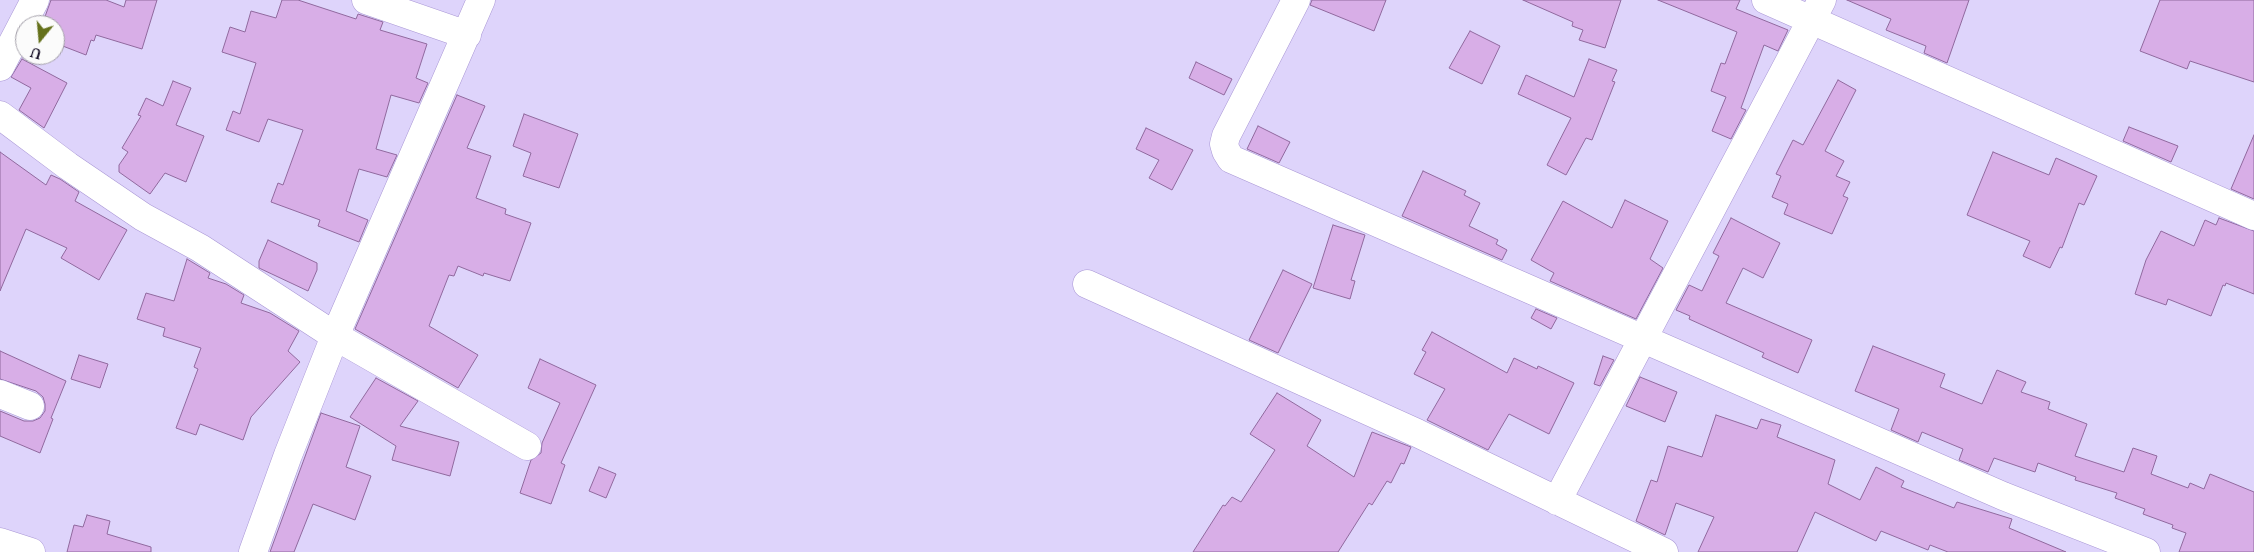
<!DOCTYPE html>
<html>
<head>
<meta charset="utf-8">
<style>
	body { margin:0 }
	#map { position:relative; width:2254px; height:552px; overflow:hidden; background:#ded4fb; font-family:Lora,serif }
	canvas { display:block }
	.north { position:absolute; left:15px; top:15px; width:50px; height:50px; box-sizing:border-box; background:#fbfbfb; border:1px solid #a19da7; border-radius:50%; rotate:197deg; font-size:14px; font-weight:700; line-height:20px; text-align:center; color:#191128 }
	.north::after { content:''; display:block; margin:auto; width:18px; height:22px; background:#65711b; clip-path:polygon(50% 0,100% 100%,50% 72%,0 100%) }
</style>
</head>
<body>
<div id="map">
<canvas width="2254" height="552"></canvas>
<div class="north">U</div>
</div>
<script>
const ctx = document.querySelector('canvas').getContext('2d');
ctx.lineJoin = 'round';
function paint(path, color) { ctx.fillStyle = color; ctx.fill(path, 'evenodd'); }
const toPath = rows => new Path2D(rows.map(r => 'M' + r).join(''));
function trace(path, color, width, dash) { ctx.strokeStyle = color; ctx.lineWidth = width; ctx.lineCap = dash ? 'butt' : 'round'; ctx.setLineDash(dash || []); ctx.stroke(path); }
const building = toPath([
	[51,0,106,0,124,7,126,0,157,0,142,49,96,35,94,41,91,40,86,55,55,43,55,25,42,25,51,0],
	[282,0,298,0,356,19,358,14,383,22,380,30,427,44,416,78,428,83,419,103,391,95,376,149,397,155,387,177,359,169,346,211,368,220,359,242,318,226,320,220,271,202,278,183,283,185,303,130,268,119,259,142,226,130,233,111,240,114,256,63,222,52,230,27,245,32,251,11,276,18,282,0],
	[1312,0,1386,0,1374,31,1310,5,1312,0],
	[1523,0,1621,0,1605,48,1579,40,1583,30,1572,26,1573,22,1523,0],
	[1658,0,1740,0,1736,9,1788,30,1778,51,1764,45,1741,108,1746,110,1731,139,1712,131,1726,97,1711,91,1721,63,1725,64,1737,32,1658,0],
	[1847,0,1969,0,1947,63,1924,53,1926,46,1886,30,1891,19,1847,0],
	[2160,0,2254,0,2254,82,2190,61,2187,69,2140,51,2160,0],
	[1470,31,1500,46,1482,84,1449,68,1470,31],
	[22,59,67,83,44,128,19,110,31,88,11,77,22,59],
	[1589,59,1617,70,1612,81,1615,82,1592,140,1586,138,1566,175,1547,165,1571,118,1518,94,1526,75,1574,97,1589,59],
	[1196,62,1232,79,1224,95,1189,78,1196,62],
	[1838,80,1856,90,1825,151,1844,161,1836,176,1850,182,1843,196,1848,198,1832,234,1784,214,1788,204,1772,197,1781,176,1776,174,1793,140,1803,145,1838,80],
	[173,81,191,88,176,125,204,136,186,182,165,173,150,194,119,172,119,165,128,152,122,148,141,116,138,115,146,98,163,106,173,81],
	[457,95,485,106,467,148,491,156,476,198,506,209,505,214,531,223,510,281,484,273,483,276,458,266,454,276,449,275,429,326,478,355,458,388,355,329,457,95],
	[524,114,578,134,559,188,523,176,531,153,513,146,524,114],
	[1258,126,1290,142,1279,163,1247,149,1258,126],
	[2129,127,2178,146,2171,162,2123,141,2129,127],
	[1146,128,1193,150,1172,190,1149,178,1159,160,1136,149,1146,128],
	[2254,135,2254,199,2231,189,2254,135],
	[0,152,46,185,51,175,60,179,79,192,75,201,127,230,99,280,61,258,67,248,26,229,0,291,0,152],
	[1993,152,2049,175,2056,158,2097,176,2084,205,2079,203,2062,248,2060,247,2050,268,2023,256,2030,241,1967,215,1993,152],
	[1423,171,1466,191,1464,195,1480,203,1469,226,1498,240,1496,244,1507,250,1502,260,1402,216,1423,171],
	[1625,200,1668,221,1650,259,1663,268,1636,319,1550,281,1554,273,1531,260,1563,201,1612,228,1625,200],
	[1731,218,1780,243,1763,278,1743,268,1726,303,1812,340,1798,373,1762,357,1764,353,1689,319,1690,316,1676,310,1689,285,1702,291,1719,256,1713,253,1731,218],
	[2219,218,2254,231,2254,294,2226,283,2225,286,2223,285,2211,316,2168,299,2166,305,2135,294,2146,260,2161,231,2194,246,2205,220,2216,225,2219,218],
	[1333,225,1365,235,1351,280,1355,281,1350,299,1313,288,1333,225],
	[268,240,317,263,317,270,308,291,259,268,259,261,268,240],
	[187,259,210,273,208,278,226,284,244,295,241,303,270,313,299,331,288,351,300,362,251,417,243,440,200,424,196,435,176,428,198,369,194,367,201,348,163,336,165,328,137,319,146,293,174,301,187,259],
	[1283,270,1312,284,1278,353,1249,340,1283,270],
	[1536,309,1557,318,1551,329,1531,318,1536,309],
	[1432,332,1507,373,1514,358,1537,369,1538,366,1574,383,1549,434,1509,414,1488,450,1427,420,1445,389,1414,374,1426,352,1422,350,1432,332],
	[1873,346,1945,374,1940,387,1982,404,1997,370,2026,382,2021,392,2050,402,2048,409,2087,424,2075,456,2124,472,2133,448,2157,456,2151,474,2188,488,2190,483,2204,489,2210,474,2254,492,2254,552,2179,552,2186,533,2172,528,2173,525,2143,514,2145,509,2115,498,2117,493,2075,480,2076,477,2038,463,2035,472,1994,458,1988,472,1959,460,1963,449,1922,432,1918,442,1891,430,1899,409,1855,391,1873,346],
	[0,351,66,381,51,418,53,419,40,453,0,436,0,411,24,421,33,421,40,418,45,411,45,404,43,397,36,391,0,379,0,351],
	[79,355,108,364,100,388,71,379,79,355],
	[1603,356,1614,360,1600,386,1594,384,1603,356],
	[540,359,596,385,561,463,565,465,551,504,520,493,531,460,541,453,542,443,560,403,528,388,540,359],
	[1640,377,1677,392,1665,422,1626,406,1640,377],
	[376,378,418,401,400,426,459,442,450,476,392,460,396,446,350,417,376,378],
	[1277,393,1321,420,1307,446,1354,477,1372,432,1411,447,1404,464,1401,463,1391,483,1387,481,1372,505,1369,503,1338,552,1193,552,1223,505,1225,506,1232,497,1241,502,1275,450,1250,434,1277,393],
	[321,413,360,426,346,467,371,476,355,520,313,504,294,552,270,552,321,413],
	[1716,415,1757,429,1761,419,1781,425,1777,437,1835,460,1828,484,1860,500,1876,467,1904,481,1901,487,1954,508,1957,502,2012,519,2009,528,2066,552,1948,552,1930,545,1928,550,1881,531,1876,541,1815,512,1797,552,1698,552,1714,517,1676,503,1665,535,1636,521,1651,480,1657,482,1668,446,1702,457,1716,415],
	[599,467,616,474,606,498,589,491,599,467],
	[87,515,110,521,107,534,151,547,151,552,67,552,74,525,83,527,87,515]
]);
paint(building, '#d8aee7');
trace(building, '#90699e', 1);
const minor = toPath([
	[366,0,467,35],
	[1296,0,1226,136,1224,144,1226,151,1231,159,2003,496,2146,552],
	[1766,0,2254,216],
	[0,67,35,0],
	[0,115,68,166,143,217,200,248,335,336,527,446],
	[1087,284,1417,433,1664,552],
	[0,394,30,406],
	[1557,501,1822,0],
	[0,542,31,552],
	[253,552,288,455,335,336,481,0]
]);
trace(minor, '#a997d5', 29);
trace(minor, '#fff', 28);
</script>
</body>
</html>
